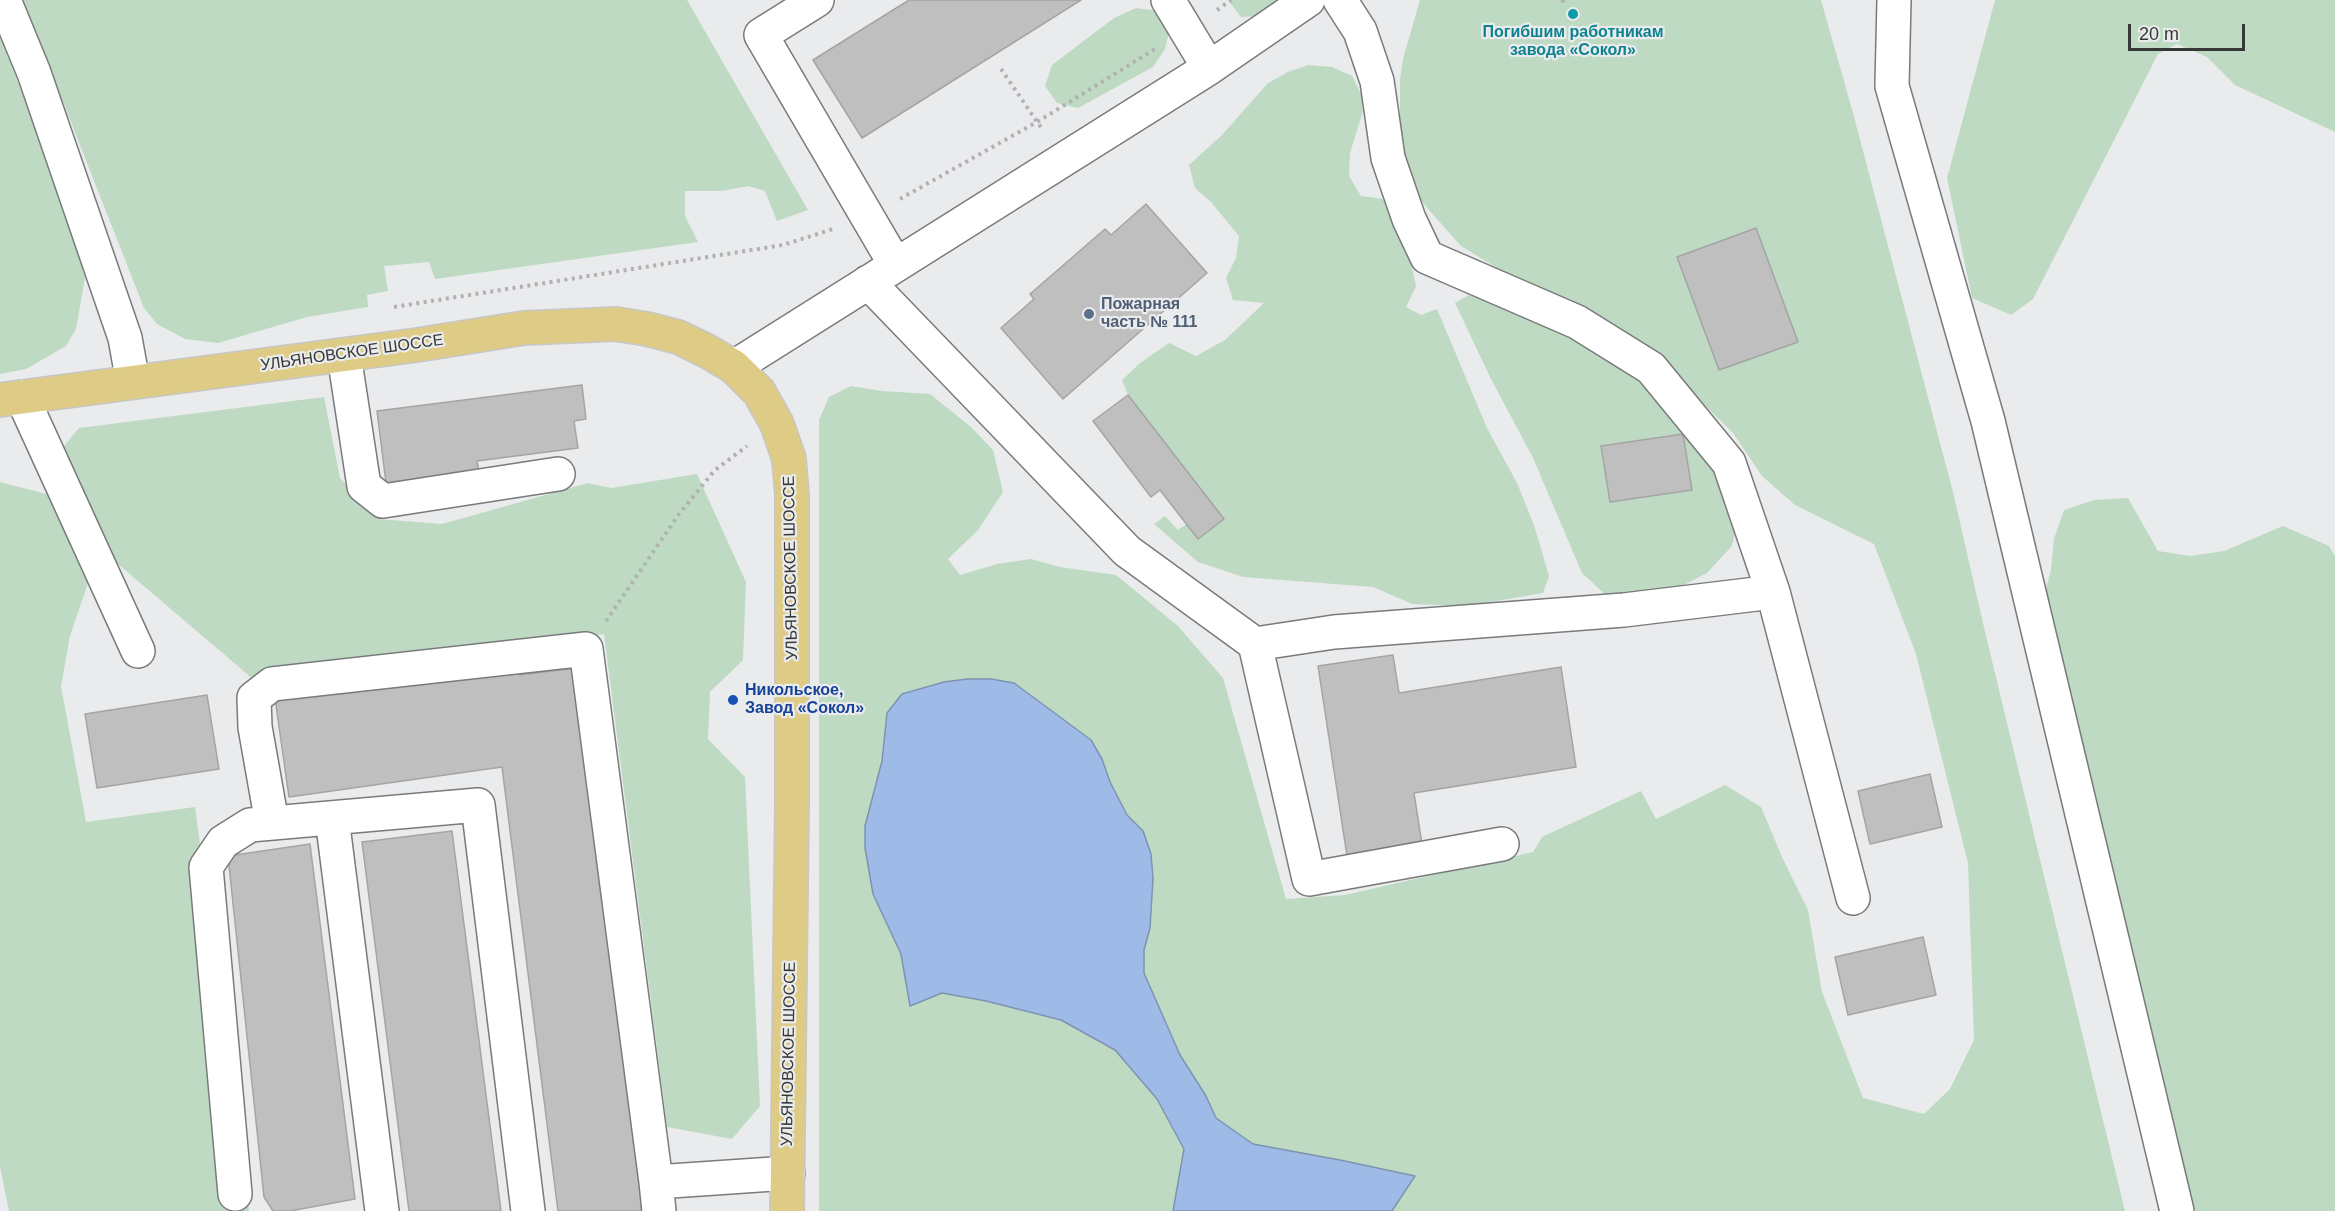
<!DOCTYPE html>
<html>
<head>
<meta charset="utf-8">
<style>
	body { margin:0 }
	#map { position:relative; width:2335px; height:1211px; overflow:hidden; background:#eaebed; font-family:Arial,sans-serif }
	canvas { display:block }
	.scale { position:absolute; left:2128px; top:24px; width:117px; height:27px; box-sizing:border-box; border:3px solid #363737; border-top:0; padding-left:8px; font-size:18px; line-height:21px; white-space:nowrap; color:#363737; -webkit-text-stroke:4px #eaebed; paint-order:stroke }
</style>
</head>
<body>
<div id="map">
<canvas width="2335" height="1211"></canvas>
<div class="scale">20 m</div>
</div>
<script>
const ctx = document.querySelector('canvas').getContext('2d');
ctx.lineJoin = 'round';
function paint(path, color) { ctx.fillStyle = color; ctx.fill(path, 'evenodd'); }
const toPath = rows => new Path2D(rows.map(r => 'M' + r).join(''));
function trace(path, color, width, dash) { ctx.strokeStyle = color; ctx.lineWidth = width; ctx.lineCap = dash ? 'butt' : 'round'; ctx.setLineDash(dash || []); ctx.stroke(path); }
function label(font, color, halo, rows, align = 'center') {
  ctx.font = font + ' Arial,sans-serif'; ctx.lineWidth = 4.5; ctx.setLineDash([]); ctx.textBaseline = 'middle'; ctx.strokeStyle = halo; ctx.fillStyle = color; for (const [text, x, y, turn = 0] of rows) {
    ctx.save(); ctx.translate(x, y); ctx.rotate((+turn || 0) * Math.PI / 180); ctx.textAlign = isNaN(turn) ? turn : align; if (halo) ctx.strokeText(text, 0, 0); ctx.fillText(text, 0, 0); ctx.restore();
  }
}
paint(toPath([
	[23,0,687,0,808,210,777,221,765,191,748,186,722,191,685,191,685,216,698,242,435,279,429,262,384,266,388,291,367,295,368,307,307,317,218,343,185,339,157,324,144,308],
	[1228,0,1283,0,1262,16,1241,17],
	[1420,0,1821,0,1853,113,1953,492,1986,636,2125,1211,1392,1211,1415,1176,1340,1160,1253,1144,1216,1118,1206,1096,1180,1055,1144,973,1144,950,1150,928,1143,831,1127,815,1110,782,1102,759,1014,683,990,679,967,679,887,713,882,761,865,826,873,894,901,954,910,1005,942,993,986,1001,1061,1020,1115,1050,1157,1099,1184,1149,1173,1211,819,1211,819,420,829,397,851,386,882,391,930,394,971,427,993,450,1003,492,978,530,948,559,960,575,997,564,1031,559,1060,567,1116,575,1178,626,1223,678,1286,899,1345,895,1533,852,1542,837,1641,791,1656,819,1725,785,1761,807,1782,857,1808,910,1822,992,1863,1098,1924,1114,1950,1089,1974,1040,1968,863,1916,654,1874,544,1795,505,1762,476,1733,433,1641,342,1589,312,1525,285,1461,246,1429,210,1415,193,1407,172,1400,128,1400,80,1403,59],
	[1995,0,2335,0,2335,132,2235,85,2207,57,2177,44,2158,54,2033,299,2011,315,1972,298,1947,178],
	[1136,8,1158,11,1170,28,1165,49,1153,67,1078,108,1057,103,1045,86,1052,65,1114,18],
	[0,35,87,266,76,329,66,346,26,369,0,374],
	[1308,65,1332,67,1352,76,1361,94,1363,111,1350,153,1349,176,1361,196,1384,199,1411,264,1416,286,1406,307,1421,315,1437,309,1487,428,1517,483,1534,525,1549,576,1543,593,1467,606,1412,604,1373,587,1243,577,1198,562,1154,524,1165,516,1178,530,1186,524,1198,539,1223,519,1128,395,1122,380,1140,363,1169,343,1196,356,1225,340,1264,303,1233,300,1226,278,1236,258,1239,236,1211,202,1195,188,1189,165,1222,135,1268,83,1288,72],
	[1469,295,1545,321,1655,388,1695,434,1739,514,1732,546,1707,573,1674,590,1607,596,1582,573,1533,458,1491,379,1455,303],
	[324,397,340,478,378,519,442,524,588,483,611,488,697,474,746,582,743,660,710,692,708,739,745,777,760,1106,732,1139,667,1127,604,634,253,679,112,559,64,446,79,428],
	[0,482,50,495,90,577,70,636,61,686,86,822,195,807,249,1211,9,1211,0,1167],
	[2128,498,2158,551,2190,556,2224,551,2283,526,2329,546,2335,556,2335,1211,2195,1211,2043,599,2051,570,2054,539,2064,510,2094,500]
]), '#bedac3');
const water = toPath([
	[967,679,991,679,1014,683,1091,740,1102,759,1110,782,1127,815,1143,831,1151,854,1153,878,1150,928,1144,950,1144,973,1180,1055,1206,1096,1216,1118,1253,1144,1340,1160,1415,1176,1392,1211,1173,1211,1184,1149,1157,1099,1115,1050,1061,1020,986,1001,942,993,910,1006,901,954,873,894,865,848,865,826,882,761,887,713,902,694,944,682,967,679]
]);
paint(water, '#9dbbe6');
trace(water, '#7e93b2', 1.5);
const building = toPath([
	[909,0,1081,0,862,138,813,60,909,0],
	[1146,204,1207,273,1063,399,1001,328,1034,299,1030,294,1105,229,1111,235,1146,204],
	[1756,228,1798,342,1719,370,1677,257,1756,228],
	[582,385,586,419,574,421,578,448,477,461,479,471,386,483,377,411,582,385],
	[1128,395,1224,519,1198,539,1160,490,1151,497,1093,421,1128,395],
	[1683,434,1692,490,1610,502,1601,446,1683,434],
	[1393,655,1399,693,1561,667,1576,767,1414,793,1422,844,1347,856,1318,666,1393,655],
	[518,663,519,675,577,668,646,1211,558,1211,502,767,289,797,275,698,518,663],
	[207,695,219,769,97,788,85,714,207,695],
	[1930,774,1942,827,1870,844,1858,791,1930,774],
	[452,831,501,1211,409,1211,362,842,452,831],
	[310,844,355,1199,290,1211,273,1211,264,1197,228,856,310,844],
	[1923,937,1936,995,1848,1015,1835,957,1923,937]
]);
paint(building, '#c0bfc0');
trace(building, '#a5a4a5', 1.5);
const minor = toPath([
	[4,0,34,73,125,338,133,382],
	[817,0,761,35,895,264],
	[1168,0,1209,68],
	[1894,0,1892,86,1988,421,2177,1211],
	[868,282,1127,551,1255,644,1309,879,1502,844],
	[344,355,364,486,383,501,558,474],
	[734,367,1209,68,1308,0],
	[22,397,138,651],
	[1773,592,1853,898],
	[1255,644,1334,632,1624,610,1773,592,1729,463,1651,368,1577,322,1427,257,1409,219,1388,158,1377,81,1360,31,1340,0],
	[332,818,382,1211],
	[272,823,255,727,254,698,272,684,586,649,656,1182,788,1173],
	[656,1182,659,1211],
	[235,1194,206,867,223,842,250,825,478,805,528,1211]
]);
const major = toPath([
	[0,400,417,345,524,328,616,324,647,329,678,337,707,351,734,367,759,392,777,424,789,459,792,495,792,802,787,1211]
]);
trace(minor, '#797a7b', 36);
trace(major, '#c7c7c7', 36);
trace(toPath([
	[1562,0,1564,3],
	[1217,10,1231,0],
	[1001,69,1042,129],
	[900,199,1037,122,1155,49],
	[394,307,783,245,833,229],
	[606,621,679,514,715,470,747,446]
]), '#b0b1b2', 4, [3, 4.5]);
trace(minor, '#fff', 33);
trace(major, '#decb85', 33);
for (const [x, y, r, color] of [
	[1573,14,6,"#0f9aa8"],
	[1089,314,6,"#5c6f8a"],
	[733,700,6,"#1a4fb4"]
]) { const dot = new Path2D(); dot.arc(x, y, r, 0, 2 * Math.PI); ctx.fillStyle = color; ctx.fill(dot); trace(dot, '#eaebed', 2); }
label('bold 16px', '#0d838f', '#eaebed', [
	["Погибшим работникам",1573,33],
	["завода «Сокол»",1573,51]
]);
label('bold 16px', '#4e5e75', '#eaebed', [
	["Пожарная",1101,305],
	["часть № 111",1101,323]
], 'left');
label('16px', '#363737', '#eaebed', [
	["УЛЬЯНОВСКОЕ ШОССЕ",352,353,-8],
	["УЛЬЯНОВСКОЕ ШОССЕ",791,568,-91],
	["УЛЬЯНОВСКОЕ ШОССЕ",789,1054,-89]
]);
label('bold 16px', '#164399', '#eaebed', [
	["Никольское,",745,691],
	["Завод «Сокол»",745,709]
], 'left');
</script>
</body>
</html>
